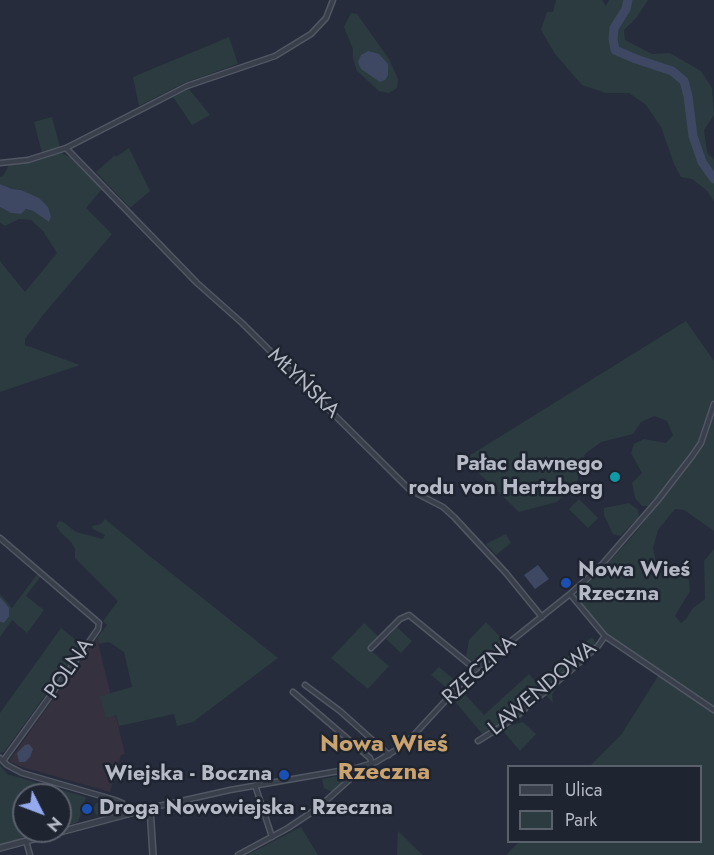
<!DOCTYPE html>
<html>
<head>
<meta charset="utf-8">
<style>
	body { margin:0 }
	#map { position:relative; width:714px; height:855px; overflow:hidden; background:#262c3b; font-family:Jost,sans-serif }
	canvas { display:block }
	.legend { position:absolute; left:507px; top:765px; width:195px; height:78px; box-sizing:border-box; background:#1f2431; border:2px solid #5b606d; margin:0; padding:8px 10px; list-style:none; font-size:18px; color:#b6bac7 }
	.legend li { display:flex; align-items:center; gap:12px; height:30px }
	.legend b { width:30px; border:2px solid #5b606d }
	.north { position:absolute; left:12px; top:783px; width:60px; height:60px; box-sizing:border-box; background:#1f2431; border:2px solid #5b606d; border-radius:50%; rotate:132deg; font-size:16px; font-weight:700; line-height:24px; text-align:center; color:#b6bac7 }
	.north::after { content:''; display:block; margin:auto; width:21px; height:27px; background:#94aaee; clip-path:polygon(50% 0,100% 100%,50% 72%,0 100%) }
</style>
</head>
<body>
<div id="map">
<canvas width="714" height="855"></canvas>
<ul class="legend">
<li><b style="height:8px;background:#3a3f4c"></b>Ulica</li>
<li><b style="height:16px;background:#2b3b40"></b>Park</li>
</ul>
<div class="north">N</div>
</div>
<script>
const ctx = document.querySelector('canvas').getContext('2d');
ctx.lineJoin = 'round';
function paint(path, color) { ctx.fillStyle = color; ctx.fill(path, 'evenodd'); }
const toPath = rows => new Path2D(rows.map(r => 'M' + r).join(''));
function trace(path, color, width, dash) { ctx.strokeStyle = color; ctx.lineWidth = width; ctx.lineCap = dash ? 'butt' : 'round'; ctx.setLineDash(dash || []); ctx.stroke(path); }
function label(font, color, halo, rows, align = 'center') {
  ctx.font = font + ' Jost,sans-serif'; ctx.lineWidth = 5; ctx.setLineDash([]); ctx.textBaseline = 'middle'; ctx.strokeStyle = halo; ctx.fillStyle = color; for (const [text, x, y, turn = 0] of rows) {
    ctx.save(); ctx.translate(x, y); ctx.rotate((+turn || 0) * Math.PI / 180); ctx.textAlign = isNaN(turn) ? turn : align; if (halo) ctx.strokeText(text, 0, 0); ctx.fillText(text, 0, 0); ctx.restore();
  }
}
paint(toPath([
	[97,638,125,754,121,755,110,792,19,766,9,761]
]), '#35313e');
paint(toPath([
	[556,0,602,0,606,6,609,0,648,0,636,18,624,30,625,40,652,54,670,53,701,71,712,88,714,115,704,130,707,152,714,160,714,201,706,190,692,179,681,177,674,164,661,127,646,105,629,93,606,93,582,85,555,54,541,30,547,12,553,12],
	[351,13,357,14,389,59,398,79,397,88,389,93,379,91,357,71,353,59,353,49,344,27],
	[229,37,238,64,184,83,139,106,133,77],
	[189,89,210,115,192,125,173,97],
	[52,117,60,147,42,153,34,122],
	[129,148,150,191,130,208,96,172,115,155,116,157],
	[61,153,70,157,102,189,86,208,112,234,43,315,25,339,25,345,80,365,0,392,0,261,25,292,57,253,43,231,31,220,19,219,5,226,0,223,0,207,11,213,21,214,26,209,33,211,49,222,51,217,22,190,12,189,0,184,0,177,3,176,9,165,34,161],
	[686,321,714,361,714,531,684,510,675,509,658,530,653,548,656,562,663,560,677,568,689,580,690,591,675,616,681,623,686,619,693,608,705,599,704,561,714,549,714,855,506,855,519,842,700,842,700,766,590,766,621,735,660,673,607,635,576,598,576,594,603,569,636,532,659,502,655,498,648,506,642,506,635,498,632,483,642,473,631,453,634,444,644,439,666,443,673,435,667,421,654,416,641,422,633,434,601,442,585,454,578,470,578,480,557,502,519,512,464,459],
	[579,499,598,518,588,528,569,509],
	[629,503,638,510,639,517,620,536,613,534,604,515,604,508],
	[105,519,151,557,278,658,193,722,177,726,174,714,119,726,116,715,106,718,100,696,132,687,124,652,109,642,99,644,97,638,107,625,103,621,118,601,75,558,75,549,71,542,61,533,56,526,59,521,63,522,76,532,103,539,105,535,93,529,92,526,101,524],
	[506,534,511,543,496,555,486,544],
	[38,573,41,576,26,596,44,610,27,633,12,620,0,637,0,622,4,623,0,594,12,608],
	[486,622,505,642,476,664,466,657,469,640],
	[364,623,379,637,369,649,389,666,368,689,331,658],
	[397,627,412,641,401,653,386,639],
	[61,628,82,645,4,752,0,753,0,713],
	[592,637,595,642,594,647,557,687,552,695,553,703,545,694,520,719,508,720,483,735,453,699,460,689,484,715,529,674,536,682],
	[439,667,457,682,449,690,431,675],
	[523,722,536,734,520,751,503,731,512,725],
	[0,765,7,774,86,797,78,822,60,828,60,795,24,795,24,831,47,831,0,844],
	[349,774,350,777,336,790,332,792,324,788,322,779],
	'94 809a8 8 0 1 1 16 0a8 8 0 1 1-16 0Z',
	[301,827,318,855,247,855],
	[398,831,414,847,423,855,397,855]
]), '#2b3b40');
paint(toPath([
	[368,51,379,54,388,64,388,75,385,80,380,82,361,69,358,62,361,55],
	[0,184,12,189,21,190,39,198,48,207,51,217,49,222,33,211,26,209,21,214,11,213,0,207],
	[538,565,549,579,535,589,524,575],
	[0,597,9,608,9,616,4,623,0,622],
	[29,744,33,749,30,757,25,762,19,762,17,753,25,745]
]), '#3e4862');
trace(toPath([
	[628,0,626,9,614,28,613,39,615,50,636,59,672,71,684,81,688,96,693,136,702,162,714,179]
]), '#3e4862', 9);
const minor = toPath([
	[66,148,197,283,242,323,410,490,443,507,454,517,506,573,542,617],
	[0,163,28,160,66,148,187,86,275,56,311,34,326,18,333,0],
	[0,538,99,623,98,629,82,652,3,761],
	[570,594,605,636,714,710],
	[371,648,400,619,409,615,475,669],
	[305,685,340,711,389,755],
	[293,692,370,758,372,764],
	[478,741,510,721,571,670,598,646,605,636],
	[0,758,7,765,22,773,115,800,122,803,128,814],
	[255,785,272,837],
	[150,808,230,790,356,768,376,762,396,750,411,738,471,673,570,594,598,569,658,500,692,456,701,443,714,404],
	[26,841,30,855],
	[238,855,288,828,318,808,349,780,356,769]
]);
const tertiary = toPath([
	[0,848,150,808,153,855]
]);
trace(minor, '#525764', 7);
trace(tertiary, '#525764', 8);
trace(minor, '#3a3f4c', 4);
trace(tertiary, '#3a3f4c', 5);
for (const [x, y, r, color] of [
	[615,477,6,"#0f9aa8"],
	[566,583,6,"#1a4fb4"],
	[284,775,6,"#1a4fb4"],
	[87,809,6,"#1a4fb4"]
]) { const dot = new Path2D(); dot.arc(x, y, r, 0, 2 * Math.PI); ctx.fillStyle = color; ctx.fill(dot); trace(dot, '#1f2431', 2); }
label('21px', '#b6bac7', '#1f2431', [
	["MŁYŃSKA",303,384,44],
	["POLNA",70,669,-55],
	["RZECZNA",480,671,-42],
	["LAWENDOWA",543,689,-40]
]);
label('bold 21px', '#b6bac7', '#1f2431', [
	["Pałac dawnego",603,465],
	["rodu von Hertzberg",603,489],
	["Nowa Wieś",578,571,"left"],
	["Rzeczna",578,595,"left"],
	["Wiejska - Boczna",272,775],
	["Droga Nowowiejska - Rzeczna",99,809,"left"]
], 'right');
label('bold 24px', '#caa36e', '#1f2431', [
	["Nowa Wieś",384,745],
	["Rzeczna",384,773]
]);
</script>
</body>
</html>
